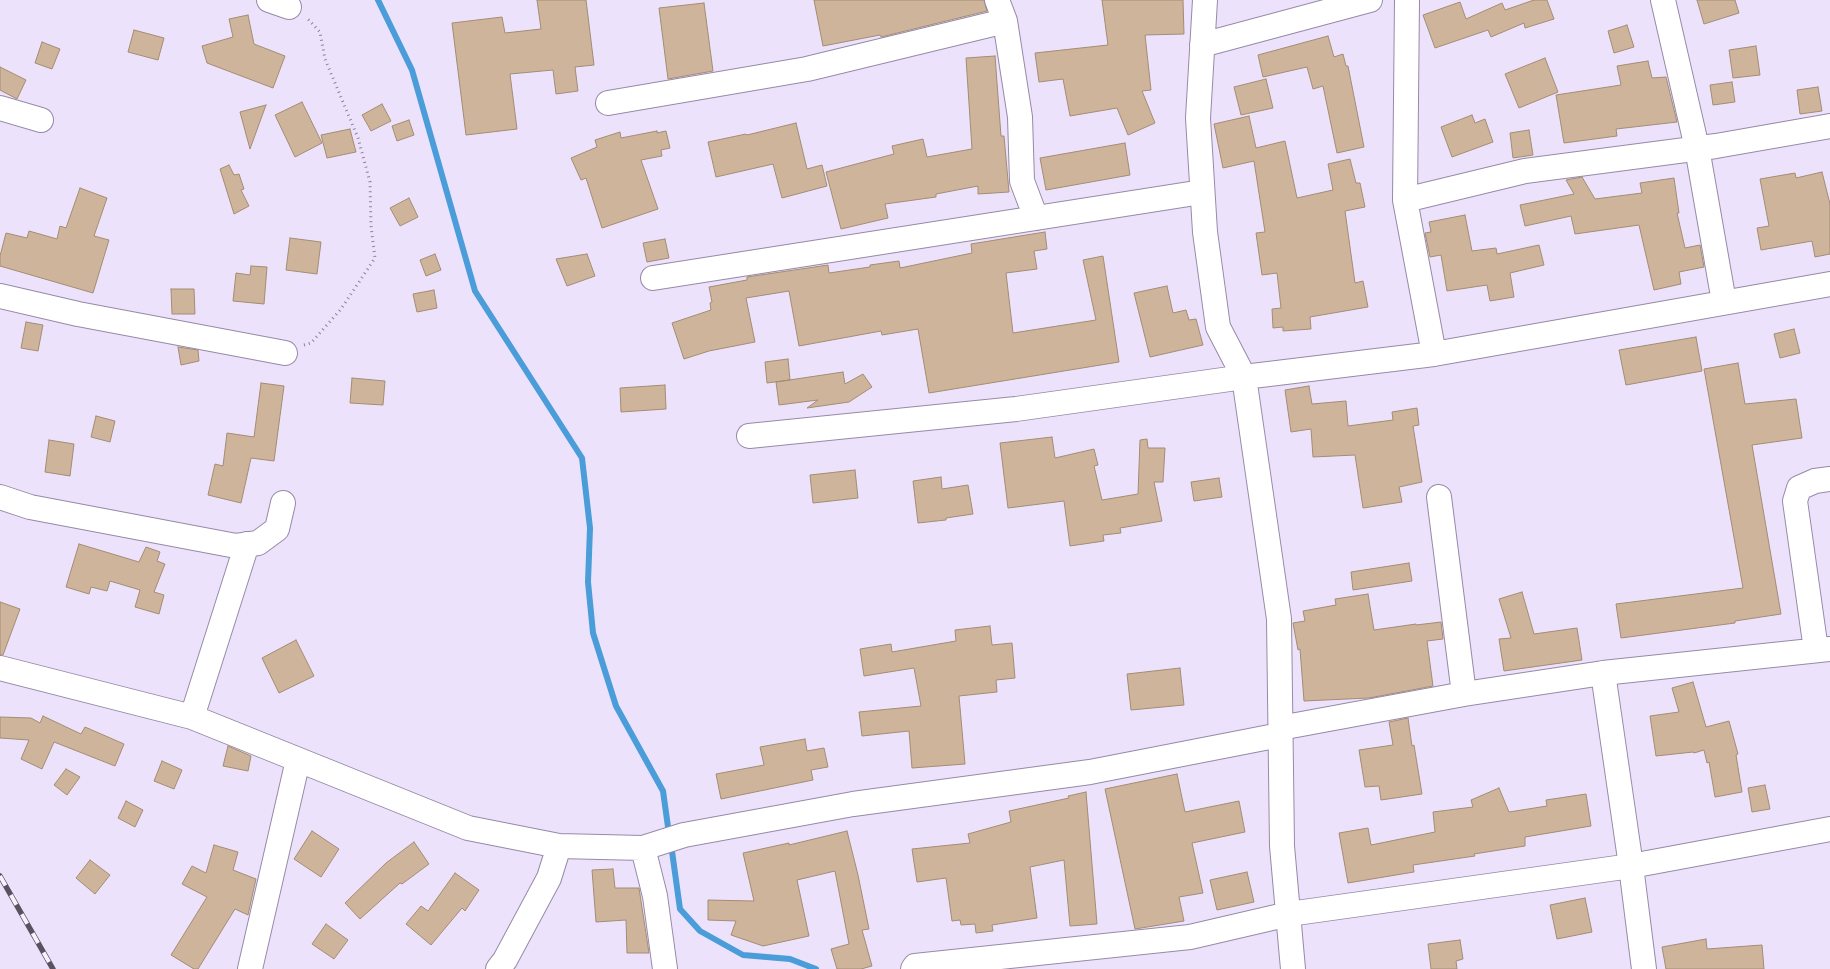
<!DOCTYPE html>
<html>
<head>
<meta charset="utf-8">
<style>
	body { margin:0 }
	canvas { display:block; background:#ede2fb }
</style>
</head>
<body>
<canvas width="1830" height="969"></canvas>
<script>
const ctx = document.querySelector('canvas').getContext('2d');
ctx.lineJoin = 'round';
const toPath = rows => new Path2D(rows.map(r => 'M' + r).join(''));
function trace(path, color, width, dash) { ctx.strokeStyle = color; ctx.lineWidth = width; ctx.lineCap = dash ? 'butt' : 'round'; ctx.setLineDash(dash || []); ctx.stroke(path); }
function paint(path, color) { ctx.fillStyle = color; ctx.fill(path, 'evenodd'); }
trace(toPath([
	[378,0,412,70,475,291,582,458,590,528,588,582,593,633,616,706,663,791,669,834],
	[671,844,680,909,700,931,743,955,790,959,816,969]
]), '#4a9dd9', 6);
const building = toPath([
	[537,0,586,0,594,65,575,67,578,91,556,94,553,70,510,74,517,129,466,135,452,23,502,17,505,33,541,29,537,0],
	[814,0,984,0,987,11,881,37,880,35,823,46,814,0],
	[1102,0,1183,0,1184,34,1145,35,1151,90,1142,91,1155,123,1128,135,1117,108,1070,116,1063,79,1039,82,1035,53,1108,45,1102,0],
	[1534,0,1547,0,1554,19,1525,28,1524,23,1491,37,1488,30,1435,48,1423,15,1460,2,1466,19,1502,3,1505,10,1534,0],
	[1697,0,1735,0,1739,13,1704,24,1697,0],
	[704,3,713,71,668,79,659,8,704,3],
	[248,15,254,44,285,56,273,88,207,63,202,46,233,37,229,19,248,15],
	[1627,25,1634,47,1614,53,1608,31,1627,25],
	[134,30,164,38,158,60,128,52,134,30],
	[1328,36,1334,57,1343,54,1346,66,1348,66,1364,147,1337,153,1323,86,1313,89,1307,67,1263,77,1258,55,1328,36],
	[42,42,60,49,52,69,35,63,42,42],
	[1756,46,1760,75,1733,78,1729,50,1756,46],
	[995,56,1001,136,1004,136,1009,192,978,194,978,186,936,194,936,197,885,204,888,218,841,229,826,172,894,154,892,146,923,139,927,157,972,149,966,58,995,56],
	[1545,58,1558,92,1519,108,1505,74,1545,58],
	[1648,61,1652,78,1666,77,1677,122,1616,129,1617,136,1564,143,1556,95,1621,85,1617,66,1648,61],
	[0,67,26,80,17,99,0,90,0,67],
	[1266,79,1273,108,1241,115,1234,87,1266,79],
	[1732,82,1735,102,1713,105,1710,85,1732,82],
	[1818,87,1822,111,1800,114,1797,90,1818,87],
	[302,102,322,143,295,157,275,115,302,102],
	[382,104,391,121,371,131,362,115,382,104],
	[266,105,250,149,240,112,266,105],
	[1472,115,1475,123,1485,119,1493,142,1452,157,1441,127,1472,115],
	[1249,116,1256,148,1285,141,1297,198,1333,190,1328,164,1350,159,1356,183,1360,183,1365,207,1345,211,1355,283,1363,281,1368,307,1310,317,1311,329,1283,331,1283,327,1273,328,1272,309,1281,308,1277,273,1262,275,1256,233,1265,232,1254,161,1223,168,1214,124,1249,116],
	[409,120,414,135,397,141,392,126,409,120],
	[796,123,807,169,822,165,827,186,782,198,773,164,716,177,708,142,746,134,747,135,796,123],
	[350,129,356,152,327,158,321,135,350,129],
	[1529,130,1533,155,1513,158,1510,133,1529,130],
	[657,131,657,133,666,131,670,148,661,150,662,156,641,160,658,209,602,228,586,178,581,180,571,158,597,147,595,140,620,132,621,138,657,131],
	[1125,143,1130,175,1046,190,1040,158,1125,143],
	[229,165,234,175,239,174,244,189,241,190,249,206,234,214,220,169,229,165],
	[1822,172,1830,204,1830,254,1815,257,1812,241,1761,250,1757,228,1769,226,1760,179,1795,173,1796,178,1822,172],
	[1582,177,1595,199,1642,193,1640,183,1674,178,1679,213,1677,213,1685,248,1700,245,1704,267,1679,272,1681,284,1654,290,1639,225,1575,234,1571,216,1525,226,1520,205,1574,194,1566,180,1582,177],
	[80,188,107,198,94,236,109,240,93,293,0,266,0,256,6,233,27,238,29,231,57,239,60,226,66,228,80,188],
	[409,198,418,217,400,226,390,208,409,198],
	[1465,215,1472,251,1496,248,1497,254,1539,245,1544,265,1510,273,1514,297,1490,301,1487,285,1447,291,1441,255,1430,257,1425,233,1431,232,1429,222,1465,215],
	[1045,232,1047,249,1034,251,1037,269,1006,273,1013,333,1096,320,1083,260,1103,256,1119,362,929,393,918,329,882,335,881,331,799,346,789,291,746,298,755,342,709,351,684,359,672,323,711,310,710,303,712,302,709,287,747,280,747,277,828,265,829,273,870,267,870,265,899,261,900,268,972,253,971,244,1045,232],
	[290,238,321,242,317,274,286,270,290,238],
	[665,239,669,258,647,262,643,243,665,239],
	[435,254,441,270,426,276,420,260,435,254],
	[587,254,595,276,567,286,556,259,587,254],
	[251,266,267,267,264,304,233,301,236,273,250,275,251,266],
	[1167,286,1173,313,1186,310,1189,320,1196,319,1203,345,1150,357,1134,293,1167,286],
	[171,289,194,289,195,314,172,314,171,289],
	[434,290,437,308,417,312,413,294,434,290],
	[26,322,43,325,38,351,21,348,26,322],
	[1794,329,1800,353,1780,358,1774,334,1794,329],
	[1696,337,1702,371,1626,385,1619,350,1696,337],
	[178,347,198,350,199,361,181,365,178,347],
	[788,359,790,380,767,383,765,362,788,359],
	[1738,363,1745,404,1796,399,1802,438,1752,445,1781,614,1735,621,1735,623,1621,638,1616,604,1743,588,1704,369,1738,363],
	[843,372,845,384,863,374,872,387,849,402,807,408,818,400,779,405,776,382,843,372],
	[352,378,385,381,383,405,350,403,352,378],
	[261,383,284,386,274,461,251,458,241,503,208,495,215,464,223,466,227,433,254,437,261,383],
	[665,385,666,409,621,412,620,388,665,385],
	[1309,386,1312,404,1346,401,1348,426,1393,420,1392,412,1417,408,1419,425,1413,426,1422,482,1399,487,1402,502,1363,508,1355,455,1313,457,1311,429,1291,432,1285,390,1309,386],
	[96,416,115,421,110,442,91,437,96,416],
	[1052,437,1055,458,1094,449,1098,465,1094,466,1102,500,1138,494,1140,440,1147,439,1148,448,1165,448,1163,482,1154,482,1162,521,1120,528,1121,533,1103,535,1104,541,1070,546,1064,501,1008,508,1000,443,1052,437],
	[49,440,74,444,70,476,45,472,49,440],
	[855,470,858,498,813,503,810,475,855,470],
	[941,477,942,489,968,485,973,514,946,518,946,520,918,523,913,481,941,477],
	[1219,478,1222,497,1194,501,1191,482,1219,478],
	[79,544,139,562,146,547,160,552,157,561,165,564,154,592,164,595,159,614,135,607,140,590,110,581,107,591,91,587,89,594,66,587,79,544],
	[1409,563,1412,581,1353,590,1351,572,1409,563],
	[1522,592,1534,634,1577,628,1582,660,1504,671,1499,639,1511,638,1499,599,1522,592],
	[1368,594,1374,630,1416,624,1416,625,1441,622,1443,639,1427,641,1433,686,1369,698,1304,701,1300,649,1298,650,1293,623,1305,621,1303,611,1336,605,1335,599,1368,594],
	[0,602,20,609,3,655,0,655,0,602],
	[990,626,992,645,1012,643,1015,678,996,680,997,692,959,696,965,764,912,768,909,731,862,736,859,712,921,706,914,668,864,676,860,649,891,644,892,652,956,641,955,630,990,626],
	[296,640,314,676,279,693,262,658,296,640],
	[1180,668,1184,705,1131,710,1127,674,1180,668],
	[1693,682,1706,727,1729,721,1738,754,1736,755,1742,792,1715,797,1709,762,1707,763,1704,750,1694,753,1693,752,1656,756,1650,716,1679,712,1672,688,1693,682],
	[43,716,81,734,85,727,124,744,115,766,54,742,42,769,21,759,29,740,0,738,0,717,31,718,40,723,43,716],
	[1408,718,1412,746,1414,745,1422,794,1381,800,1379,786,1365,787,1359,750,1393,745,1389,722,1408,718],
	[805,739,807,751,824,748,828,767,811,770,813,780,721,799,716,774,764,765,760,747,805,739],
	[228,746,251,756,248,771,223,766,228,746],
	[162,761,182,770,174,789,154,781,162,761],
	[66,769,80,777,67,795,54,785,66,769],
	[1177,774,1185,812,1239,801,1245,832,1192,843,1203,893,1179,897,1184,921,1135,929,1105,789,1177,774],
	[1765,785,1770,809,1752,812,1748,788,1765,785],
	[1499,788,1509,812,1547,806,1546,800,1586,794,1591,826,1525,837,1525,846,1474,854,1475,856,1413,865,1414,872,1348,883,1339,833,1368,828,1371,845,1435,832,1433,812,1473,807,1471,800,1499,788],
	[1086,792,1097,924,1070,926,1064,860,1030,867,1037,918,992,925,993,931,976,933,975,924,961,925,960,920,952,921,946,878,917,882,912,849,970,843,968,834,1011,822,1009,811,1069,798,1068,796,1086,792],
	[126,801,143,810,135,827,118,818,126,801],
	[312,831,339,849,321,877,294,859,312,831],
	[847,831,858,875,869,929,862,930,872,966,861,969,837,969,831,949,849,944,835,871,797,880,809,936,763,946,731,935,736,921,708,920,708,900,754,901,743,853,789,843,789,845,847,831],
	[414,842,429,864,402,884,400,883,360,919,345,903,386,863,414,842],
	[214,845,238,852,233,870,256,879,248,915,235,909,198,969,194,969,171,955,207,897,182,884,192,866,206,873,214,845],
	[90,860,110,875,95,894,76,878,90,860],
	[613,869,615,888,639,888,649,953,627,953,626,920,596,922,592,870,613,869],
	[1247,872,1254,902,1217,910,1210,880,1247,872],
	[455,873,479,890,465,911,462,908,431,945,406,924,421,906,428,911,455,873],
	[1585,898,1592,932,1557,939,1550,905,1585,898],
	[326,924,348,940,334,959,312,944,326,924],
	[1706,939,1707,949,1762,945,1764,969,1666,969,1662,947,1706,939],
	[1460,940,1463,959,1456,961,1457,969,1431,969,1428,944,1460,940]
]);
paint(building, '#cdb49b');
trace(building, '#a48c74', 1);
const minor = toPath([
	[269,0,289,7],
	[997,0,1005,21,1020,117,1022,181,1036,218],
	[1663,0,1697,148,1724,302],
	[1202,45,1370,0],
	[608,103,807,69,1005,21],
	[0,108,41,120],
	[1405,200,1525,171,1716,146,1830,126],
	[653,278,1202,192],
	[0,296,78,314,285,353],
	[1434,354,1830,284],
	[749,436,1016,409,1244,377,1218,327,1205,232,1198,118,1205,0],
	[0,497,30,507,236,546,258,543,277,529,283,503],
	[1439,497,1464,694],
	[1816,650,1795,501,1799,488,1815,481,1830,479],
	[0,668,192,717,468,828,559,846,643,848,684,835,853,804,1090,772,1280,735],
	[1603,673,1631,866,1644,969],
	[192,717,247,544],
	[1280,728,1464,694,1603,673,1830,649],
	[643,848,655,896,665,969],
	[250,969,298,760],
	[498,969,505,960,549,878,559,846],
	[913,969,915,966,1190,937,1289,914,1631,866,1830,829],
	[1293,969,1282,846,1279,619,1244,377,1434,354,1405,200,1407,0]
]);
trace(minor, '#978aa7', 26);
trace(toPath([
	[304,345,311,343,341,309,375,258,371,226,370,182,358,138,325,59,320,32,307,18]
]), '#8b8396', 3, [1, 4]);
trace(minor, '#fff', 24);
const rail = toPath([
	[0,876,53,969]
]);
trace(rail, '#595261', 5.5);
trace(rail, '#f8f2fe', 4, [11]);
</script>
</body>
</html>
